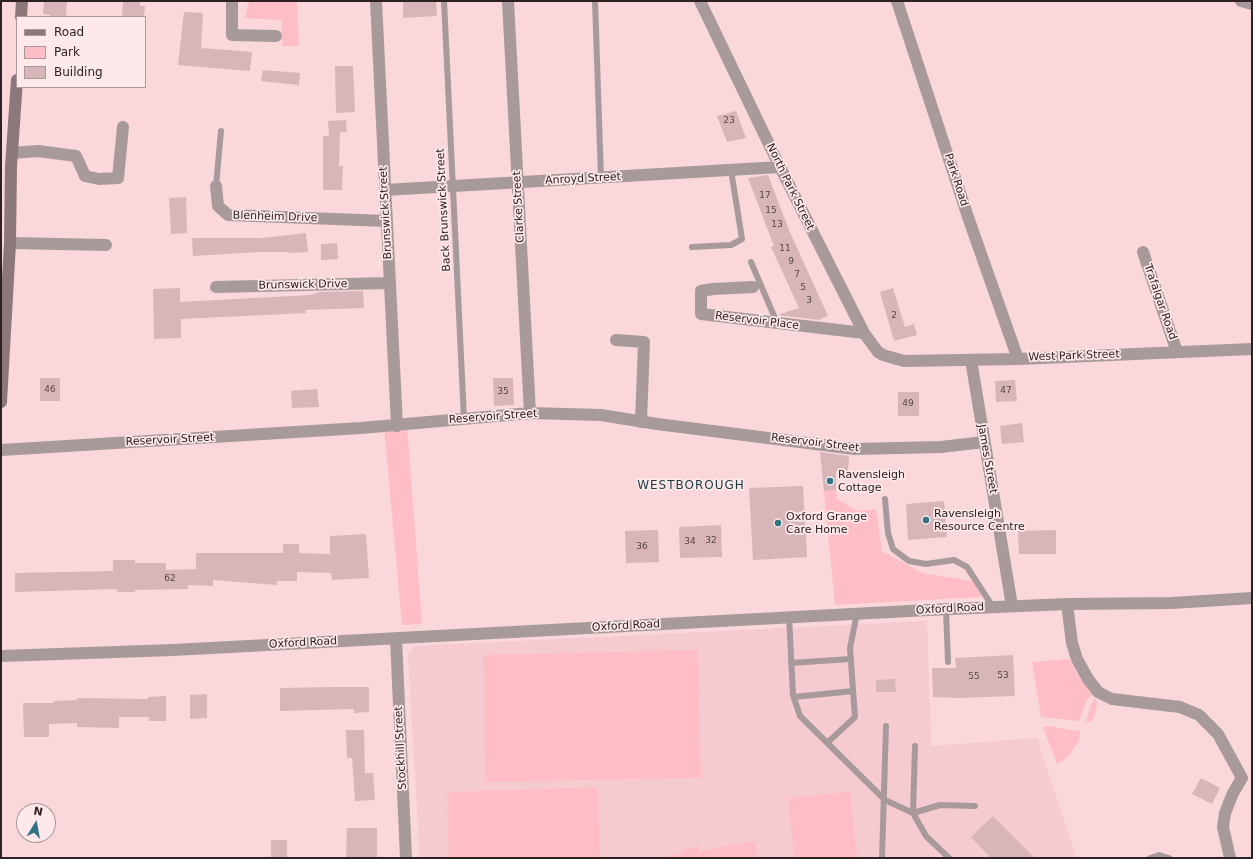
<!DOCTYPE html>
<html>
<head>
<meta charset="utf-8">
<style>
	body { margin:0 }
	#map { position:relative; width:1253px; height:859px; overflow:hidden; background:#f9d7db; font-family:"DejaVu Sans",sans-serif }
	canvas { display:block }
	.frame { position:absolute; inset:0; border:2px solid #2e2123; pointer-events:none }
	.legend { position:absolute; left:16px; top:16px; width:130px; height:72px; box-sizing:border-box; background:#fde8ea; border:1px solid #aa989a; margin:0; padding:5px 7px; list-style:none; font-size:12px; color:#2e2123 }
	.legend li { display:flex; align-items:center; gap:8px; height:20px }
	.legend b { width:20px; border:1px solid #aa989a }
	.north { position:absolute; left:16px; top:803px; width:40px; height:40px; box-sizing:border-box; background:#fde8ea; border:1px solid #aa989a; border-radius:50%; rotate:11deg; font-size:11px; font-weight:700; line-height:16px; text-align:center; color:#2e2123 }
	.north::after { content:''; display:block; margin:auto; width:14px; height:18px; background:#2f7582; clip-path:polygon(50% 0,100% 100%,50% 72%,0 100%) }
</style>
</head>
<body>
<div id="map">
<canvas width="1253" height="859"></canvas>
<div class="frame"></div>
<ul class="legend">
<li><b style="height:5px;background:#8c777a"></b>Road</li>
<li><b style="height:11px;background:#ffbdc6"></b>Park</li>
<li><b style="height:11px;background:#d7b5b9"></b>Building</li>
</ul>
<div class="north">N</div>
</div>
<script>
const ctx = document.querySelector('canvas').getContext('2d');
ctx.lineJoin = 'round';
function paint(path, color) { ctx.fillStyle = color; ctx.fill(path, 'evenodd'); }
const toPath = rows => new Path2D(rows.map(r => 'M' + r).join(''));
function trace(path, color, width, dash) { ctx.strokeStyle = color; ctx.lineWidth = width; ctx.lineCap = dash ? 'butt' : 'round'; ctx.setLineDash(dash || []); ctx.stroke(path); }
function label(font, color, halo, rows, align = 'center') {
  ctx.font = font + ' "DejaVu Sans",sans-serif'; ctx.lineWidth = 3.5; ctx.setLineDash([]); ctx.textBaseline = 'middle'; ctx.strokeStyle = halo; ctx.fillStyle = color; for (const [text, x, y, turn = 0] of rows) {
    ctx.save(); ctx.translate(x, y); ctx.rotate((+turn || 0) * Math.PI / 180); ctx.textAlign = isNaN(turn) ? turn : align; if (halo) ctx.strokeText(text, 0, 0); ctx.fillText(text, 0, 0); ctx.restore();
  }
}
paint(toPath([
	[927,621,931,746,1037,738,1077,858,420,858,408,654,415,646]
]), '#f5cad0');
paint(toPath([
	[249,1,297,1,299,46,282,46,282,20,245,18],
	[407,425,422,624,402,625,384,427],
	[836,490,837,499,858,511,876,509,882,551,922,573,978,582,985,593,979,597,835,605,824,491],
	[698,650,701,778,485,782,483,655],
	[1069,659,1081,680,1093,694,1086,701,1079,721,1041,717,1032,662],
	[1096,697,1097,706,1094,717,1091,722,1086,722,1091,704],
	[1050,726,1075,731,1080,730,1079,740,1068,757,1057,764,1043,727],
	[598,787,600,858,449,858,447,792],
	[850,792,857,858,794,858,788,798],
	[755,841,758,858,656,858,681,854,681,849,698,846,699,851]
]), '#ffbdc6');
paint(toPath([
	[44,1,67,1,66,17,50,17,50,15,43,14],
	[123,1,140,1,140,6,145,6,144,17,122,17],
	[403,1,436,1,437,16,403,18],
	[184,12,203,13,201,48,252,52,250,71,178,65],
	[335,66,353,66,355,112,336,113],
	[263,70,300,73,299,85,261,81],
	[736,111,746,138,727,142,717,116],
	[346,120,347,132,340,132,339,166,343,166,342,190,323,190,323,136,329,136,328,121],
	[768,175,789,230,828,316,819,320,778,315,799,308,771,247,774,246,748,178],
	[186,197,187,233,171,234,169,198],
	[306,233,308,252,288,253,288,252,258,252,193,256,192,238,262,238],
	[337,243,338,259,321,260,321,244],
	[180,288,180,302,310,295,321,292,363,291,364,308,305,310,306,313,181,319,181,338,154,339,153,289],
	[893,288,905,327,914,324,917,335,894,341,880,292],
	[40,378,60,378,60,401,40,401],
	[493,378,513,378,514,405,494,406],
	[1015,380,1017,401,996,402,995,381],
	[317,389,319,407,292,408,291,391],
	[898,392,919,392,919,416,898,416],
	[1022,423,1024,442,1002,444,1000,426],
	[820,452,849,456,848,471,836,471,836,490,824,491],
	[803,486,807,557,753,560,749,488],
	[944,501,947,537,908,540,906,504],
	[721,525,722,557,680,558,679,527],
	[658,530,659,562,626,563,625,531],
	[1056,530,1056,554,1019,554,1018,531],
	[366,534,369,578,332,580,331,573,297,572,297,581,277,581,277,585,213,580,213,586,188,585,188,589,135,590,135,592,117,592,117,589,15,592,15,573,113,571,113,560,135,560,135,563,166,563,166,570,196,569,196,553,283,553,283,544,299,544,299,553,330,554,330,536],
	[1013,655,1015,696,957,698,933,697,932,668,956,668,955,658],
	[895,679,896,692,876,692,876,680],
	[338,687,369,687,369,712,354,713,354,709,280,711,280,688],
	[207,694,207,718,190,719,190,695],
	[166,696,166,721,149,721,149,717,119,717,119,728,77,727,77,723,49,724,49,737,24,737,23,703,54,703,54,701,77,700,77,698,148,699,148,697],
	[346,730,364,730,365,773,373,773,375,800,355,801,352,758,347,758],
	[1201,778,1220,788,1212,804,1192,794],
	[993,816,1035,858,991,858,971,837],
	[347,828,377,828,377,858,346,858],
	[271,840,287,840,287,858,271,858]
]), '#d7b5b9');
trace(toPath([
	[444,1,464,419],
	[595,1,601,178],
	[216,186,221,131],
	[692,247,731,245,742,239,731,170],
	[751,262,777,323],
	[885,499,888,533,893,549,909,561,926,564,954,560,967,567,993,607],
	[946,609,948,662],
	[789,616,793,695,800,716,885,800,913,813,926,836,949,858],
	[791,663,850,659],
	[794,697,853,691],
	[827,743,855,717,850,648,857,613],
	[915,746,913,813,940,805,975,806],
	[882,858,886,726],
	[1150,858,1159,855,1169,858]
]), '#a89a9b', 6);
trace(toPath([
	[232,1,232,35,276,36],
	[376,1,397,426],
	[508,1,530,413],
	[700,1,780,167,864,333,878,352,883,355,904,361,1018,359,1252,349],
	[897,1,968,217,1018,359],
	[1241,1,1252,4],
	[12,153,38,151,76,156,85,176,99,179,118,178,123,127],
	[216,186,218,206,228,215,387,221],
	[385,190,780,167],
	[10,243,106,245],
	[1143,252,1177,352],
	[216,287,390,283],
	[753,287,713,289,701,291,701,314,864,333],
	[616,340,644,342,641,422],
	[971,360,1012,606],
	[1,450,361,428,530,413,601,415,657,424,855,449,941,447,984,442],
	[1067,604,1072,643,1077,659,1088,679,1098,692,1112,699,1180,707,1199,715,1218,734,1242,778],
	[396,639,406,858],
	[1,656,173,650,928,610,1067,604,1172,603,1252,598],
	[1230,858,1223,827,1225,813,1233,793,1242,778]
]), '#a89a9b', 12);
trace(toPath([
	[21,17,22,1],
	[1,402,10,243,11,166,17,80]
]), '#8c777a', 12);
for (const [x, y, r, color] of [
	[830,481,4,"#2f7582"],
	[926,520,4,"#2f7582"],
	[778,523,4,"#2f7582"]
]) { const dot = new Path2D(); dot.arc(x, y, r, 0, 2 * Math.PI); ctx.fillStyle = color; ctx.fill(dot); trace(dot, '#fde8ea', 1.5); }
label('9px', '#584648', null, [
	["23",729,121],
	["17",765,196],
	["15",771,211],
	["13",777,225],
	["11",785,249],
	["9",791,262],
	["7",797,275],
	["5",803,288],
	["3",809,301],
	["2",894,316],
	["46",50,390],
	["47",1006,391],
	["35",503,392],
	["49",908,404],
	["32",711,541],
	["34",690,542],
	["36",642,547],
	["62",170,579],
	["53",1003,676],
	["55",974,677]
]);
label('11px', '#2e2123', '#fde8ea', [
	["Anroyd Street",583,179,-3],
	["Park Road",956,180,72],
	["North Park Street",790,187,64],
	["Clarke Street",519,207,-93],
	["Back Brunswick Street",444,210,-93],
	["Brunswick Street",386,213,-93],
	["Blenheim Drive",275,217,2],
	["Brunswick Drive",303,285,-1],
	["Trafalgar Road",1160,302,71],
	["Reservoir Place",757,321,7],
	["West Park Street",1074,356,-2],
	["Reservoir Street",493,417,-4],
	["Reservoir Street",170,440,-3],
	["Reservoir Street",815,443,7],
	["James Street",987,459,80],
	["Oxford Road",950,609,-3],
	["Oxford Road",626,626,-3],
	["Oxford Road",303,643,-3],
	["Stockhill Street",401,748,-93]
]);
label('11px', '#2e2123', '#fde8ea', [
	["Ravensleigh",838,475],
	["Cottage",838,488],
	["Ravensleigh",934,514],
	["Resource Centre",934,527],
	["Oxford Grange",786,517],
	["Care Home",786,530]
], 'left');
ctx.letterSpacing = '1px';
label('12px', '#1a3b41', '#fde8ea', [
	["WESTBOROUGH",691,486]
]);
ctx.letterSpacing = '0px';
</script>
</body>
</html>
